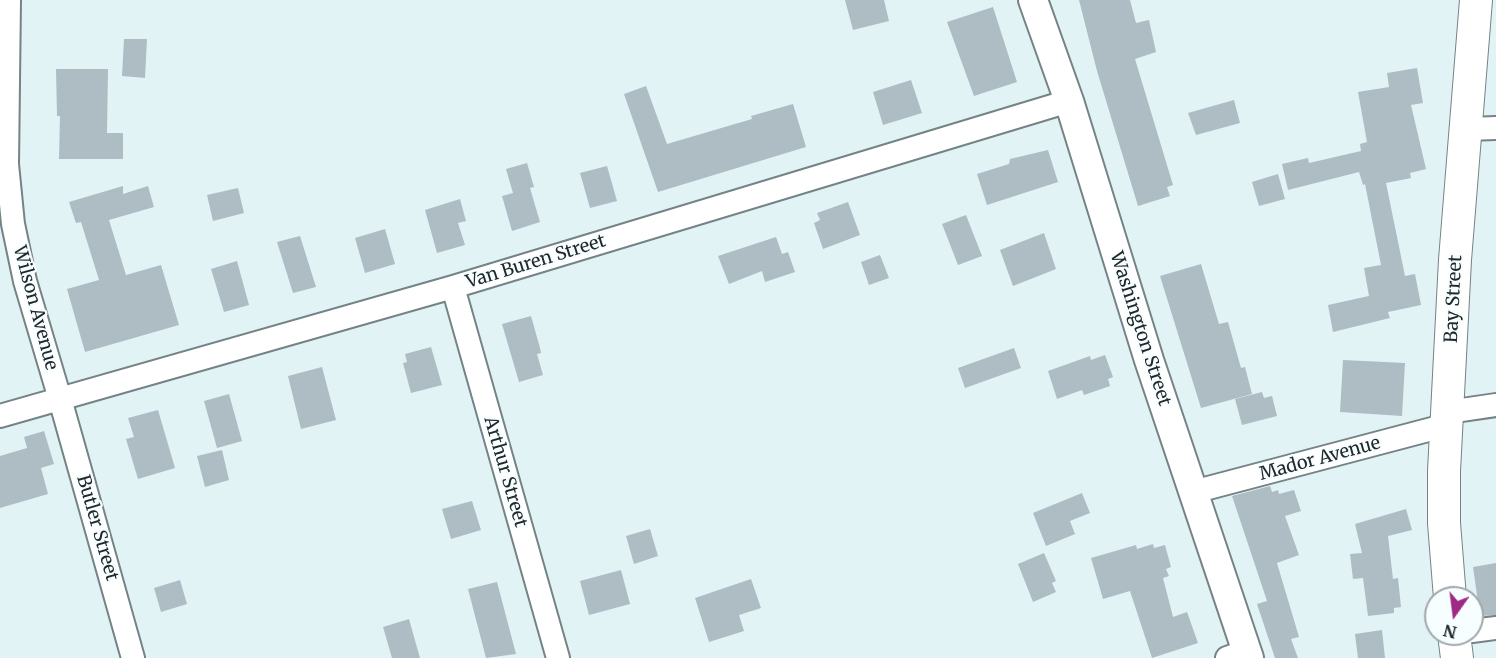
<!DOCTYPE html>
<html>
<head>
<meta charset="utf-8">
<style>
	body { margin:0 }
	#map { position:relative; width:1496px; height:658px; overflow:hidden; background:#e2f3f5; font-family:Merriweather,serif }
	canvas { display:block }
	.north { position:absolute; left:1424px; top:586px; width:60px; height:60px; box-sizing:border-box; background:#f7feff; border:2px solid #a2a8a9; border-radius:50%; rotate:194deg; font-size:16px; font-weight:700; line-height:24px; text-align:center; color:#222829 }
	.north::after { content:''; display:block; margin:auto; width:21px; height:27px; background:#9e2a86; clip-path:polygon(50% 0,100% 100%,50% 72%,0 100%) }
</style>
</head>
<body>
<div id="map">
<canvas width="1496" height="658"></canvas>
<div class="north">N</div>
</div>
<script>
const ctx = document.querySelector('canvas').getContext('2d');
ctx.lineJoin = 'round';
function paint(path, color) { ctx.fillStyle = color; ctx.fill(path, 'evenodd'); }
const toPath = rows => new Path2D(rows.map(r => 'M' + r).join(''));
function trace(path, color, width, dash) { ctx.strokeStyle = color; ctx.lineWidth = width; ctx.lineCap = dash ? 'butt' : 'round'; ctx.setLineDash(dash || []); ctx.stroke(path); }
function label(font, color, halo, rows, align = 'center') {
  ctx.font = font + ' Merriweather,serif'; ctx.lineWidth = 4.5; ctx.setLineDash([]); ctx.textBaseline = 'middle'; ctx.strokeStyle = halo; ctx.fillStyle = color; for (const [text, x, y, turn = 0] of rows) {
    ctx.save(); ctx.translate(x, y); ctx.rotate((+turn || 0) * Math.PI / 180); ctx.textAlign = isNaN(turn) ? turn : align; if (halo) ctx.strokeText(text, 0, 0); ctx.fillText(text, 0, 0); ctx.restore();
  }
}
paint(toPath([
	[845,0,884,0,889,21,853,30],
	[1079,0,1130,0,1136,23,1149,20,1156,52,1135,59,1173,185,1167,187,1170,196,1138,206,1097,71],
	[993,7,1017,82,974,96,947,22],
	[124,39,147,39,145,78,122,76],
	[1417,68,1423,103,1411,105,1426,169,1410,173,1411,178,1386,183,1405,276,1415,274,1421,305,1388,312,1390,318,1333,332,1328,305,1369,296,1364,268,1381,265,1365,184,1363,185,1359,172,1288,190,1282,164,1308,158,1309,163,1361,151,1360,144,1367,142,1358,92,1389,87,1387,73],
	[56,69,108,69,107,133,123,133,123,159,59,159,60,116,57,116],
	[911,80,922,113,883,125,873,92],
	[646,86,667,144,752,119,751,116,793,104,806,147,658,192,624,94],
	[1234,100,1240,123,1196,135,1188,113],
	[1048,150,1058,182,987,205,977,174,1009,164,1010,159],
	[527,163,534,187,530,188,540,222,512,231,502,196,513,193,506,169],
	[607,166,617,201,590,208,580,173],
	[1278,174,1285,199,1259,206,1252,182],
	[123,186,123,194,148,186,154,207,109,220,126,275,161,265,179,325,85,352,67,289,99,280,81,222,76,223,69,202],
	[238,188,244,213,213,221,207,195],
	[460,199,466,221,458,223,465,245,437,253,425,210],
	[848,202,860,235,823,249,814,223,820,220,817,213],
	[966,215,982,256,958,265,942,224],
	[385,229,395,264,365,273,355,238],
	[1044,233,1056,269,1013,286,1000,250],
	[300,236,316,287,293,293,277,242],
	[776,237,782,254,788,252,795,272,765,282,762,271,729,284,718,256],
	[880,255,889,278,869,285,861,262],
	[237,261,249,305,224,312,211,269],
	[1201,264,1219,324,1228,322,1241,368,1245,367,1252,394,1201,408,1160,276],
	[531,316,540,348,541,353,537,354,543,375,519,382,502,324],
	[431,347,442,385,411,393,403,363,407,362,405,354],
	[1014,348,1021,368,965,388,958,368],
	[1105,355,1113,377,1108,379,1110,386,1084,395,1082,390,1057,399,1048,371,1090,356,1091,360],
	[1343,360,1405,363,1402,416,1340,412],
	[322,367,336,420,301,429,288,376],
	[1262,392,1264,398,1272,396,1277,416,1242,425,1235,399],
	[229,394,242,441,217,448,204,401],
	[158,410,175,468,138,479,126,439,134,437,128,418],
	[44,431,54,464,41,468,48,494,0,508,0,456,27,448,24,437],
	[222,450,229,480,205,487,197,456],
	[1270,486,1272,492,1278,490,1279,494,1294,490,1301,511,1285,516,1299,555,1277,563,1299,637,1291,639,1298,658,1275,658,1257,604,1267,601,1232,496],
	[1082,493,1090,513,1070,521,1075,534,1046,546,1033,513],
	[472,501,481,530,451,539,442,509],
	[1406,509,1412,530,1388,536,1393,579,1398,578,1401,607,1394,608,1394,613,1368,616,1363,578,1353,579,1350,554,1362,553,1355,524],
	[650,529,658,556,634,564,626,536],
	[1153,544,1154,548,1165,545,1171,567,1166,569,1169,576,1163,578,1173,617,1187,612,1198,643,1152,658,1130,591,1103,599,1091,558,1136,545,1137,549],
	[1044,553,1056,581,1052,583,1056,592,1033,602,1018,564],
	[1496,563,1496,615,1480,616,1473,567],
	[621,570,630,604,589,615,580,581],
	[751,579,761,608,739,615,744,631,709,642,695,598],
	[180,580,187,604,161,612,154,588],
	[497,582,516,654,486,658,468,589],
	[409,619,420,658,392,658,383,627],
	[1382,630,1385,658,1358,658,1355,634]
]), '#aebcc3');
const minor = toPath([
	[9,0,7,164,13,224,25,281,60,399,133,658],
	[1467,129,1496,128],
	[453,287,558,658],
	[1448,412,1496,405],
	[0,416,453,287,1069,101],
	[1193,492,1447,425],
	[1472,631,1496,628],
	[1227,658,1247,651]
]);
const tertiary = toPath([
	[1033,0,1069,101,1149,360,1249,658]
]);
const secondary = toPath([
	[1450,598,1444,523,1444,471,1455,260,1476,0],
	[1454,634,1457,658]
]);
trace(minor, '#748385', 26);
trace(tertiary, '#748385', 32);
trace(secondary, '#748385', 34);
trace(minor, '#fff', 22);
trace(tertiary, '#fff', 28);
trace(secondary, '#fff', 32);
label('18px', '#222829', '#f7feff', [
	["Van Buren Street",536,262,-17],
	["Bay Street",1454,299,-87],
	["Wilson Avenue",35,308,75],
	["Washington Street",1140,329,72],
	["Mador Avenue",1320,459,-15],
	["Arthur Street",505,472,74],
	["Butler Street",97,528,74]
]);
</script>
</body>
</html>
